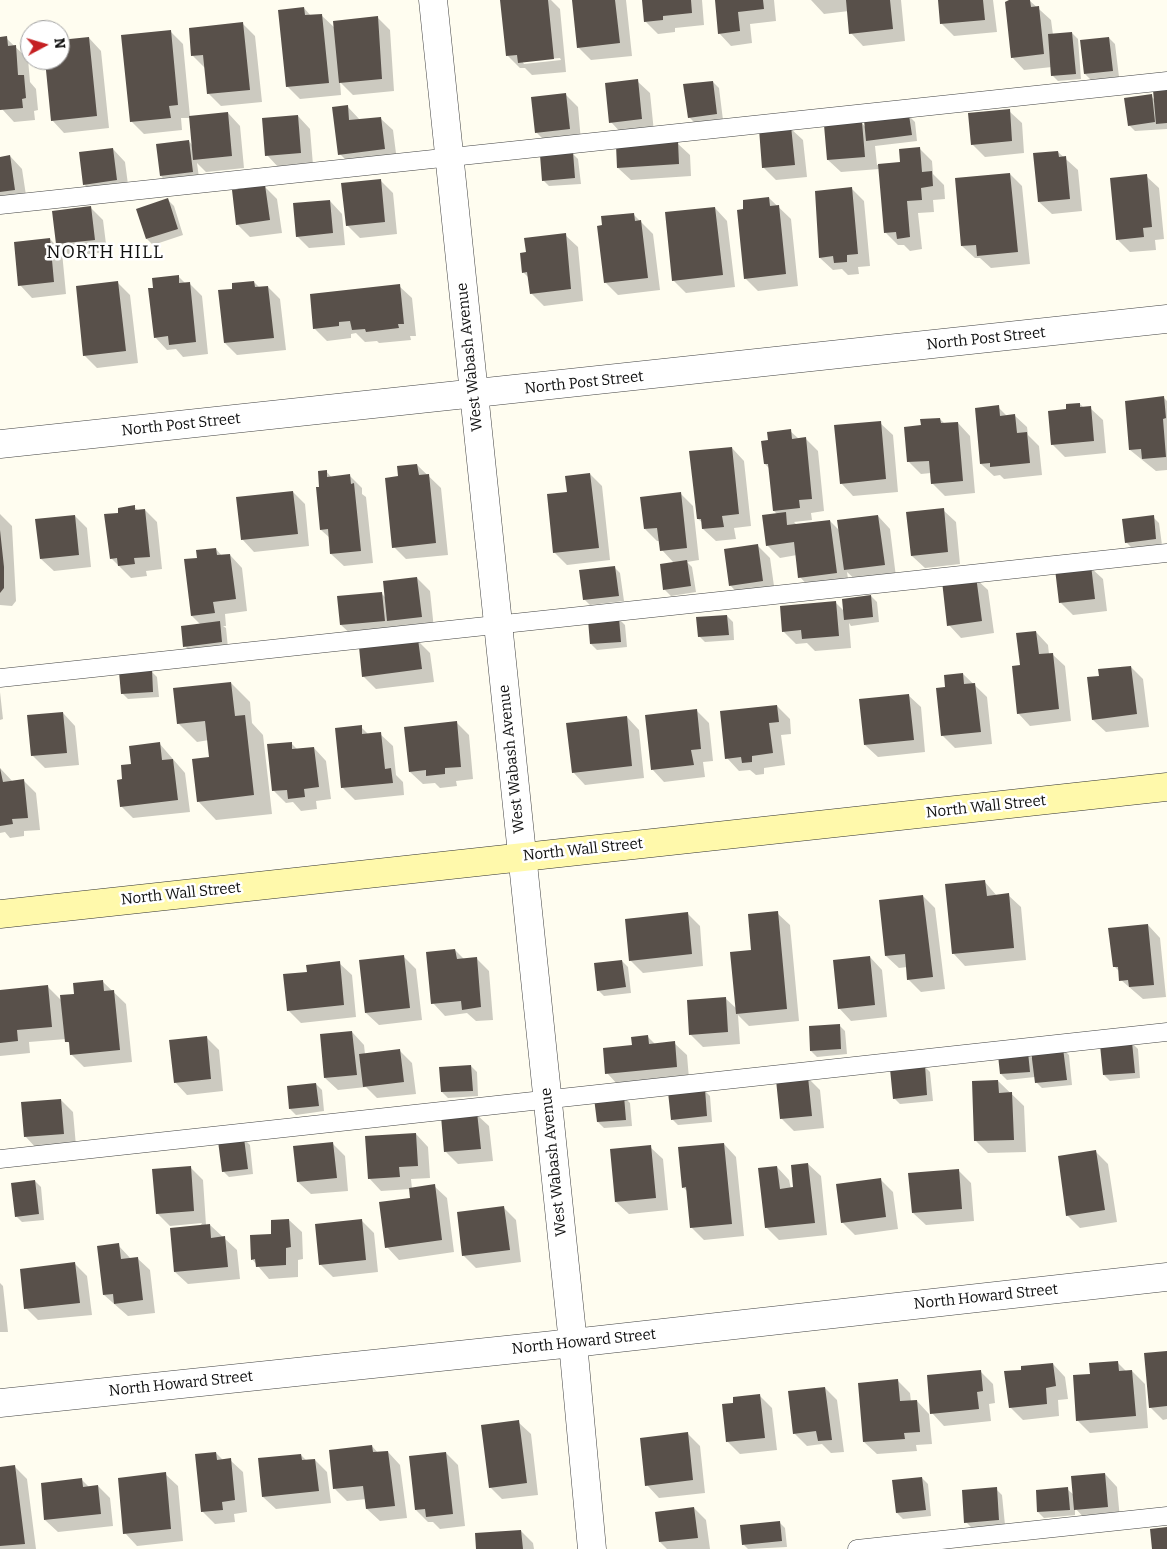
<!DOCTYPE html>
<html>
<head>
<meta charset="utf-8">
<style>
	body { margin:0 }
	#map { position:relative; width:1167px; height:1549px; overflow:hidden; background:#fffdf0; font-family:Bitter,serif }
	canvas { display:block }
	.north { position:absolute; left:20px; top:20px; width:50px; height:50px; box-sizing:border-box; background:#fff; border:1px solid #9f9f9f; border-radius:50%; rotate:84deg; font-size:14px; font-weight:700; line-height:20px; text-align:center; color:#0f0f0f }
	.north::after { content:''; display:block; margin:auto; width:18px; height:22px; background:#c52022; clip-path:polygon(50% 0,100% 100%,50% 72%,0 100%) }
</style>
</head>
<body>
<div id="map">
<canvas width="1167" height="1549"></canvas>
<div class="north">N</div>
</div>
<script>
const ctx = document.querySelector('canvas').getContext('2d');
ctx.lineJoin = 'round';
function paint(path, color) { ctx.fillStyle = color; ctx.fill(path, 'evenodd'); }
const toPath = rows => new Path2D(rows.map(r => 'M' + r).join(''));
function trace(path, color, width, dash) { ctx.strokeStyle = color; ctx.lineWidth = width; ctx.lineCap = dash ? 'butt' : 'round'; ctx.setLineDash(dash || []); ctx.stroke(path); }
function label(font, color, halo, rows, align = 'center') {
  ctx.font = font + ' Bitter,serif'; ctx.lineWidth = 5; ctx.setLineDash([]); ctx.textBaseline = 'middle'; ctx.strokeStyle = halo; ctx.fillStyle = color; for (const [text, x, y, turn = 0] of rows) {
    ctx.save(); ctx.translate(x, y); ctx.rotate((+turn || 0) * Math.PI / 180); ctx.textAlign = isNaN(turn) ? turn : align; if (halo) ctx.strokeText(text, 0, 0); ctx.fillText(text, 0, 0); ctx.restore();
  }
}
paint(toPath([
	[551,0,560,9,566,72,532,75,525,68,520,68,508,56,502,1],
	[560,58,561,60,524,64,522,61],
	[573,0,626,0,632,56,591,60,578,47],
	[643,0,702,0,704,25,675,28,675,32,658,34,645,21],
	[716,0,774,0,776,21,750,24,752,43,731,46,719,33],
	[811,0,901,0,905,41,863,46,851,33,849,11,824,14],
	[939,0,993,0,997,32,954,36,942,24],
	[1010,0,1030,1,1051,20,1053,35,1072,33,1078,39,1081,79,1058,81,1052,75,1052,67,1024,70,1012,57],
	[304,8,311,16,321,15,335,28,377,17,390,30,394,91,353,95,340,82,341,95,300,99,287,86],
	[242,23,255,36,262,102,221,106,208,93,206,69,193,56,190,29],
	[170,31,183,44,190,117,228,113,240,126,244,168,206,172,197,163,199,178,167,182,161,176,189,141,192,145,190,118,181,118,182,130,144,134,131,121],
	[0,38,6,38,28,59,30,82,36,89,38,110,34,111,35,120,14,122,2,109],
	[89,38,101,51,109,128,64,133,52,120,46,60,60,60,60,41],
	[1109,38,1115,44,1119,77,1091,80,1085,74],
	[637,81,650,93,654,132,623,135,611,122],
	[713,82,719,88,723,120,695,123,689,117],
	[1167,90,1167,129,1135,131,1129,125,1151,96,1155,100],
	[565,94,578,107,581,141,549,145,536,132],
	[347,106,360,120,380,118,393,130,397,161,352,166,340,154],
	[1009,111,1022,123,1024,153,985,157,972,144],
	[298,116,310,129,313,165,279,168,267,155],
	[909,116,915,122,917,141,875,146,877,165,902,163,920,149,932,161,933,174,944,185,945,199,933,200,934,212,918,213,922,249,910,251,904,245,898,245,886,233,879,169,841,172,828,160,825,127,862,123,866,128],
	[790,128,803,140,807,177,776,180,763,167],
	[677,143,690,155,691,176,631,180,618,168],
	[113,149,125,162,129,192,96,197,84,184],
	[1058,152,1078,170,1082,211,1052,214,1039,202],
	[572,153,578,159,581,184,549,186,543,180],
	[10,156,22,169,27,202,0,205,0,158],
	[1010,174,1022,186,1030,264,991,268,980,258,975,258,962,246],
	[1146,176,1159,188,1164,239,1155,240,1156,250,1130,252,1117,239],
	[380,180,393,193,397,234,360,238,347,225],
	[265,187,277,199,282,233,250,237,237,224],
	[851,188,864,201,870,266,858,267,859,274,848,275,842,269,833,270,820,258],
	[769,198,791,219,798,286,758,291,745,278,745,210],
	[168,200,174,206,183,235,153,245,147,239],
	[330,201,342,214,345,245,309,248,297,236],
	[90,207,103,220,107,252,70,256,57,243],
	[715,208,727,221,735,287,686,293,673,280],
	[633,214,653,234,660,290,618,295,605,282],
	[565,235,578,247,583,301,544,306,531,293,530,279,523,272],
	[50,239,62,252,66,294,32,298,20,285],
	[178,276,186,284,190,284,202,296,208,354,183,357,176,349,167,350,155,337],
	[254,282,260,288,268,287,280,299,286,350,237,355,225,343,234,290],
	[118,283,130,295,138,363,97,368,84,355],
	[399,286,412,298,416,336,410,336,411,340,379,343,377,341,365,342,356,333,351,334,351,338,327,341,314,328],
	[1163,397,1167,401,1167,470,1156,471,1130,450],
	[1080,404,1084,408,1090,408,1103,420,1106,453,1065,457,1053,445,1050,412,1067,410],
	[998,407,1007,416,1014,415,1027,427,1028,435,1039,446,1042,475,1004,479,1000,475,994,476,981,464],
	[940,419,945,424,958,423,970,436,975,493,945,496,932,483,931,473,921,474,909,462,922,426],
	[880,423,893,435,898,492,853,496,841,483],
	[790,431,799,439,805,438,818,451,824,511,811,513,812,520,794,522,797,525,830,521,840,531,878,516,890,529,896,577,858,582,847,572,849,585,812,590,800,577,797,555,780,558,767,545,778,515,774,511,770,469,765,464,769,441],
	[732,448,744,461,751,526,734,528,736,539,716,541,703,529,703,523,698,519],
	[417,465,441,488,448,555,406,559,394,547,400,477],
	[326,471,332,478,349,475,362,488,362,494,366,497,373,563,344,566,331,554,330,538,321,530,321,488],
	[590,474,602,486,610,560,567,565,554,552,568,493],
	[293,492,305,504,309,546,254,552,242,539],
	[681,494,693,506,699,560,687,562,692,567,696,592,671,596,665,590,661,565,674,563,662,550,660,541,657,541,645,529],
	[134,507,139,511,145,510,157,522,162,569,146,571,147,576,131,578,111,558,119,514],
	[943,510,956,522,960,564,925,568,912,556,908,513],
	[0,514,12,526,16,601,12,606,0,605],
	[75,516,87,528,91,567,54,571,41,559],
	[1153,517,1159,523,1162,545,1132,548,1126,542],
	[757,545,770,558,775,593,742,598,730,585],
	[216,549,222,556,230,555,242,568,247,611,225,614,226,626,223,626,226,628,228,648,191,652,185,646,201,625,192,616,198,559],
	[614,567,620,573,624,601,590,605,584,599],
	[1090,567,1103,579,1107,611,1073,615,1061,603],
	[417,578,430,591,434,629,354,637,341,625,339,597,381,593,386,598],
	[975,578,988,590,994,633,961,638,949,625],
	[871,596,877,602,879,622,851,626,849,623,851,648,815,651,807,643,796,644,783,631,836,603,844,611],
	[727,616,733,622,734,640,705,642,699,636],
	[619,619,625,625,627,647,597,650,591,644],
	[1036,632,1048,645,1049,654,1052,654,1065,666,1071,721,1030,726,1018,713,1021,666],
	[418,641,430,653,434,682,376,689,363,676],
	[1131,667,1143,679,1149,727,1106,732,1093,720,1100,677],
	[151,671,157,677,159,697,128,699,122,693],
	[963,674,987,697,992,744,955,748,942,735,947,688],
	[231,683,250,702,252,723,263,735,272,814,216,820,198,801,211,758,209,740,197,742,178,723],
	[0,692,3,719,0,720],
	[908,695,921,707,925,752,878,757,865,745],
	[777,706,790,719,791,734,781,735,785,765,764,768,764,774,756,775,750,770,739,771,727,758],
	[696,710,709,723,713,761,703,762,705,777,664,782,652,769],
	[63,713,75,726,79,765,45,768,32,755],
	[627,717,639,730,644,778,585,785,573,772],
	[456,722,469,735,473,779,456,781,457,786,440,788,435,783,423,784,410,772],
	[361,727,369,735,380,734,393,746,396,775,403,782,404,795,355,800,343,788],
	[159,743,185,773,190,812,133,818,121,806,123,780,133,765],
	[291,743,298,750,314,748,326,761,331,799,316,801,317,809,301,811,293,802,286,803,274,791],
	[0,768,13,782,24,781,36,793,40,830,24,831,24,836,10,838,5,832,0,833],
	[984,881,997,896,1008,895,1021,907,1026,960,965,966,953,953],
	[923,896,935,908,945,989,921,992,908,979,907,967,899,968,886,956],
	[687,913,700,926,703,966,643,973,630,960],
	[777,913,790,925,799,1021,749,1026,738,1015,740,1044,703,1047,690,1034,725,998,737,1009,752,951],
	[1148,925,1160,938,1166,997,1143,999,1121,980,1120,972,1114,966],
	[455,950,464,959,476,958,489,971,493,1020,476,1021,467,1013,445,1016,433,1003],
	[403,956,416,969,422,1020,379,1025,366,1013],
	[870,957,882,970,887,1017,851,1021,839,1008],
	[622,961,628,967,631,993,604,996,598,990],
	[339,963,352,975,356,1017,301,1023,288,1010,308,973],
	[102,981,126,1004,132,1062,84,1067,71,1054,71,1046,66,1039,29,1042,30,1053,0,1056,0,991,48,987,62,1001],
	[839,1025,845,1031,847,1054,817,1057,811,1051],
	[352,1032,364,1045,365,1054,399,1050,412,1063,416,1094,377,1098,366,1087,338,1090,325,1078],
	[647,1036,655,1044,674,1043,687,1055,689,1079,619,1086,607,1073,633,1046],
	[207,1038,219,1050,223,1091,187,1095,175,1082],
	[1132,1043,1138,1049,1140,1078,1110,1081,1104,1075],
	[1063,1049,1069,1055,1072,1085,1042,1088,1036,1082,1035,1077,1007,1080,1001,1074,1028,1054,1033,1059],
	[471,1066,477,1072,478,1096,448,1098,442,1092],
	[924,1066,930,1072,933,1101,900,1104,894,1098],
	[808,1078,820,1090,824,1128,794,1131,782,1119,778,1081],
	[998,1081,1024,1106,1026,1152,988,1153,976,1141],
	[316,1084,322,1090,324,1111,296,1115,290,1109],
	[704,1090,710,1096,712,1122,678,1125,672,1119],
	[624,1097,630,1103,632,1126,604,1128,598,1122],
	[61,1100,73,1112,76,1146,37,1149,25,1136],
	[476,1114,489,1126,493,1161,458,1164,446,1152],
	[416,1134,428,1147,430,1178,411,1179,412,1189,434,1186,447,1198,454,1252,399,1260,387,1247,412,1200,410,1189,381,1191,369,1178],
	[244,1139,250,1145,253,1174,229,1177,223,1171],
	[333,1144,345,1156,348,1191,311,1194,298,1182],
	[724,1144,736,1157,744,1236,704,1240,691,1227,687,1191,683,1187],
	[650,1147,663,1159,668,1210,629,1214,616,1202],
	[1096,1152,1108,1164,1117,1222,1080,1228,1067,1215],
	[808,1164,821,1176,827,1235,779,1240,766,1227,777,1167,789,1180,791,1189,795,1188],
	[190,1167,203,1180,206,1225,210,1225,237,1250,240,1279,188,1284,175,1272,202,1223,170,1226,157,1213],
	[958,1170,971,1183,974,1221,926,1225,913,1213],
	[880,1179,893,1192,898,1229,855,1235,842,1222],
	[35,1181,41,1187,44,1220,22,1222,16,1216],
	[504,1208,516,1220,521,1262,476,1268,463,1255],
	[289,1220,302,1232,303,1259,298,1260,298,1277,269,1279,252,1259],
	[362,1221,374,1233,378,1272,333,1277,320,1264],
	[118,1245,131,1259,137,1258,150,1270,155,1313,128,1316,104,1295],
	[75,1264,87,1276,92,1315,38,1320,26,1308],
	[0,1283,3,1286,8,1332,0,1332],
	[1167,1352,1167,1419,1163,1420,1150,1407],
	[1117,1362,1127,1372,1132,1371,1145,1384,1148,1428,1090,1433,1078,1421,1092,1375],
	[1053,1364,1065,1377,1068,1399,1058,1400,1059,1416,1023,1420,1010,1407,1023,1371],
	[980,1371,993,1384,995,1403,989,1404,991,1421,944,1426,932,1413],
	[898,1381,910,1393,911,1402,917,1401,929,1414,932,1444,916,1445,917,1451,877,1454,864,1442],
	[825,1388,837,1400,844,1452,831,1453,822,1444,807,1446,794,1433],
	[760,1396,772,1408,777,1450,740,1454,727,1441,735,1404],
	[518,1422,531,1434,538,1495,502,1499,490,1487],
	[688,1434,700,1446,705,1493,659,1498,647,1485],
	[372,1446,378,1453,388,1452,400,1465,407,1518,380,1521,367,1509,366,1499,347,1501,335,1489,330,1451],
	[216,1453,223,1460,230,1460,243,1472,247,1512,234,1514,235,1522,215,1524,202,1511],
	[446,1453,458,1465,465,1526,440,1529,433,1522,428,1522,416,1510],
	[301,1455,307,1461,315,1460,327,1472,331,1503,276,1509,263,1497],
	[15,1467,27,1479,36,1549,0,1549,0,1468],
	[165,1474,178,1486,183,1541,137,1546,125,1533],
	[1105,1474,1117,1487,1120,1519,1088,1522,1075,1508,1075,1515,1044,1518,1038,1512,1067,1489,1074,1495],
	[922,1478,928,1484,931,1516,903,1519,897,1513],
	[81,1479,89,1487,98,1486,110,1498,113,1526,58,1532,45,1520],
	[996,1489,1002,1495,1005,1525,972,1528,966,1522],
	[694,1508,706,1520,710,1549,667,1549,660,1542],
	[779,1522,785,1528,787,1547,748,1549,744,1545],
	[521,1531,533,1543,534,1549,477,1549]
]), '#0003');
paint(toPath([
	[500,0,548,0,554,59,518,63,517,55,506,56],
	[572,0,615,0,620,43,577,48],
	[642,0,691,0,692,13,663,16,663,20,644,22],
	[715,0,763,0,764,9,738,12,740,31,718,34],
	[846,0,890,0,893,29,849,34],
	[938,0,983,0,985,20,940,24],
	[1009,0,1030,0,1031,7,1039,6,1044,54,1011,58,1005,2],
	[304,7,305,15,322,14,329,83,286,87,278,10],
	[378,16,382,79,339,83,333,21],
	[243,22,250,90,207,94,203,55,191,56,189,28],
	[171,30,178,105,169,106,171,118,130,122,121,35],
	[1072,32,1076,74,1051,76,1048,34],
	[7,36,8,46,16,45,18,75,24,75,26,98,22,99,23,108,0,110,0,37],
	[89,37,97,116,51,121,45,60,60,60,60,40],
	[1109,37,1113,71,1084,74,1080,40],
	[638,79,642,119,609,123,605,83],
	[713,81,717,114,688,118,683,84],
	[1167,89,1167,123,1156,124,1153,90],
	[566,93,570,129,535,133,531,97],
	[1152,94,1155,122,1128,126,1124,98],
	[348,105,349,120,381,117,385,149,338,155,332,107],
	[1010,109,1012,141,971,145,968,113],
	[228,112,232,156,193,160,189,116],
	[298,115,301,153,265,156,262,118],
	[909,115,912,135,866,141,864,120],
	[862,122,865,157,827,160,824,125],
	[791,126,795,165,762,168,759,129],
	[189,140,193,172,160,176,156,144],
	[678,141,679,164,617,168,616,145],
	[920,147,922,172,932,171,933,186,921,188,922,200,907,201,910,237,897,239,896,232,884,233,878,164,900,162,899,149],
	[113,148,117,180,83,185,79,152],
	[1058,151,1059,157,1066,156,1070,199,1038,202,1033,153],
	[573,152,575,178,542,181,540,155],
	[10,155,15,190,0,192,0,157],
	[1010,173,1018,252,977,256,976,245,961,246,955,178],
	[1147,174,1152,227,1143,228,1144,237,1116,240,1110,178],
	[381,179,385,222,346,226,341,183],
	[265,185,270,220,236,225,232,190],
	[852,187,858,254,847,255,847,262,834,263,833,256,819,258,815,191],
	[769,197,770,206,779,205,786,274,744,279,737,210,743,209,743,200],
	[168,198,178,229,146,239,136,209],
	[330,200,333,233,296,237,293,203],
	[91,206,95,240,56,244,52,211],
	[715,207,723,275,672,281,665,212],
	[634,213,635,221,641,220,648,278,604,283,597,226,602,225,601,216],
	[566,233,571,289,530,294,527,272,522,273,520,253,526,252,524,238],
	[50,238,54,282,18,286,14,242],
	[179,275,179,283,190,282,196,342,169,345,168,336,154,338,148,288,153,288,152,278],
	[118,281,126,351,83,356,76,286],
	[254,281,255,287,268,286,274,338,224,343,218,290,232,289,232,283],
	[400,284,404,324,398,324,399,328,366,332,365,329,352,330,350,321,339,322,339,326,313,329,310,294],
	[1164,396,1166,418,1163,419,1166,457,1142,459,1141,449,1129,450,1125,401],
	[1080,403,1080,407,1091,406,1094,441,1051,445,1048,411,1066,409,1066,404],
	[999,405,1000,416,1015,414,1017,433,1027,432,1030,463,990,467,990,463,980,464,975,408],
	[940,418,941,423,958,422,963,481,931,484,929,461,907,462,904,427,921,425,920,419],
	[881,421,886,479,840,484,834,425],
	[791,429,792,439,806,437,812,499,799,500,800,508,773,511,768,464,764,464,761,441,768,440,767,432],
	[732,447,739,514,722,516,724,527,702,529,701,519,697,519,689,451],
	[417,464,419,475,429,474,436,543,392,548,385,478,398,476,397,466],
	[327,470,327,477,350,474,351,484,354,483,361,551,330,554,328,529,320,530,316,487,319,487,318,471],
	[590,473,599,548,553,553,547,494,567,492,565,476],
	[293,491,298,534,241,540,236,497],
	[681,492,687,548,660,551,657,528,644,529,640,497],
	[135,505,135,510,145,509,150,557,134,558,135,564,118,566,117,558,110,559,104,514,118,513,118,508],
	[944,508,948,552,911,556,906,512],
	[786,512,787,525,830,520,837,573,798,578,794,542,766,546,762,515],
	[75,515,79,555,40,559,35,519],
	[878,515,885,565,844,570,837,520],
	[1154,515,1156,539,1125,543,1122,519],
	[0,530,4,567,4,588,0,593],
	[758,544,763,581,729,586,724,549],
	[216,548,217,555,230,554,236,599,213,602,215,613,191,616,184,559,197,558,196,550],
	[687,560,691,586,663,590,660,564],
	[1091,565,1095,599,1059,603,1055,569],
	[615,566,619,596,583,600,579,570],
	[976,576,982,621,947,626,942,581],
	[417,577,422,617,387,621,383,581],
	[382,592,385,621,340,625,337,596],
	[871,595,873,617,844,620,842,599],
	[836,601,839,636,802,639,801,630,782,632,780,606],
	[727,615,729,635,698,637,696,617],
	[619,618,621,642,590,644,588,620],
	[220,621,222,642,183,647,181,626],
	[1036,631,1039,654,1053,653,1059,709,1017,714,1012,666,1020,665,1016,633],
	[418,639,422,669,362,677,359,647],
	[1131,666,1137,714,1092,720,1087,677,1099,676,1098,669],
	[152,669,153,692,121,694,119,672],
	[963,673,964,684,975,683,981,732,941,736,936,688,945,687,944,675],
	[231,682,235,716,245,715,254,795,197,802,192,759,209,757,205,721,177,724,173,688],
	[909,694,914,740,864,745,859,699],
	[777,705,779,722,769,723,773,753,752,756,752,762,742,763,741,757,725,759,720,711],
	[697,709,701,749,691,750,694,765,651,770,645,715],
	[63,712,67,753,31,756,27,715],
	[627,716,632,766,572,773,566,723],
	[457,721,461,767,445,768,445,774,426,776,426,770,409,772,404,727],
	[362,725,362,734,381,732,385,769,391,768,393,783,341,788,335,728],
	[160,742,162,760,173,759,178,800,120,807,117,780,122,779,121,765,131,764,129,746],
	[292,742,292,749,314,747,319,787,304,789,305,797,288,799,287,790,272,791,267,744],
	[0,768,3,782,24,779,28,818,12,819,13,824,0,826],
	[985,880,987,896,1009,893,1014,948,952,954,945,884],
	[923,895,933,977,907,980,905,954,885,956,879,900],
	[778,911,787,1009,736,1014,730,952,751,950,748,914],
	[688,912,692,954,629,961,625,919],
	[1148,924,1154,985,1129,987,1128,980,1119,981,1118,967,1113,967,1108,928],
	[455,949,457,959,477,957,481,1007,462,1010,461,1001,431,1004,426,952],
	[404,955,410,1008,365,1013,359,960],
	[870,956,875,1005,838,1009,833,960],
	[622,960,626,987,597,991,594,963],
	[340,961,344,1005,287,1011,283,974,307,972,306,965],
	[103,980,104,991,114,990,120,1050,70,1055,69,1042,65,1042,60,995,74,994,73,983],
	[48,985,52,1027,17,1030,18,1041,0,1043,0,990],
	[726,997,728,1032,689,1035,687,1000],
	[840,1024,841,1049,810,1051,809,1026],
	[352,1031,357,1075,324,1078,320,1034],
	[648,1035,649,1044,675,1041,677,1067,605,1074,603,1048,632,1045,631,1037],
	[207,1036,211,1079,174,1083,169,1040],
	[1132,1042,1135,1073,1103,1075,1100,1045],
	[1063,1048,1067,1080,1035,1083,1031,1051],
	[400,1049,404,1082,363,1087,359,1054],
	[1028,1052,1030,1072,1000,1074,998,1055],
	[471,1065,473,1091,441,1092,439,1067],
	[925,1065,927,1095,893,1099,890,1069],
	[808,1077,812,1116,780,1119,776,1080],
	[998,1080,999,1093,1012,1092,1014,1140,974,1141,972,1081],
	[316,1083,319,1106,289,1109,287,1086],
	[705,1089,707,1116,671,1120,668,1092],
	[624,1096,626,1120,597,1122,594,1098],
	[61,1099,64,1134,24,1137,21,1102],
	[477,1112,481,1149,444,1152,441,1116],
	[416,1133,418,1166,399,1167,400,1177,368,1179,365,1136],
	[244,1138,248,1169,222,1172,218,1141],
	[333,1142,337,1178,297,1182,293,1146],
	[724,1143,732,1224,690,1228,686,1187,682,1188,678,1147],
	[651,1145,656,1198,615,1202,610,1149],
	[1096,1150,1105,1210,1066,1216,1058,1156],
	[808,1163,815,1223,765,1228,758,1168,777,1166,780,1189,793,1187,791,1165],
	[191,1166,194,1211,156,1214,152,1169],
	[959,1169,962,1209,912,1213,908,1173],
	[881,1178,886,1217,841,1223,836,1184],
	[35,1180,39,1214,15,1217,11,1183],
	[435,1184,442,1240,385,1248,379,1202,410,1198,409,1188],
	[504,1206,510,1250,462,1256,457,1212],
	[289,1219,291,1247,286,1248,286,1265,256,1267,255,1259,251,1260,250,1235,271,1234,271,1220],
	[362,1219,366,1260,319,1265,315,1224],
	[210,1224,211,1238,225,1236,228,1267,174,1272,170,1228],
	[119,1243,121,1259,138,1257,143,1300,114,1304,113,1294,103,1295,97,1246],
	[75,1262,80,1303,24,1309,20,1269],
	[1167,1351,1167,1406,1149,1408,1144,1353],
	[1118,1361,1119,1371,1132,1370,1136,1416,1076,1421,1073,1375,1090,1374,1089,1363],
	[1053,1363,1056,1386,1046,1388,1047,1404,1009,1408,1004,1371,1021,1370,1021,1366],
	[981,1370,983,1391,977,1392,979,1409,930,1414,927,1375],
	[898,1379,900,1401,917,1400,920,1432,904,1433,905,1439,863,1442,858,1383],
	[825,1387,832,1440,818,1441,816,1431,793,1434,788,1391],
	[760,1394,765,1438,726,1442,722,1404,733,1403,733,1397],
	[519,1420,527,1483,489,1488,481,1425],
	[688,1432,693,1480,645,1486,640,1438],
	[372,1445,373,1452,388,1451,395,1506,366,1509,363,1486,333,1489,329,1450],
	[216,1452,217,1460,231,1458,235,1500,222,1502,223,1510,201,1512,195,1454],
	[446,1452,453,1514,426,1517,425,1509,415,1510,409,1456],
	[301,1454,302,1460,315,1459,319,1491,262,1497,258,1458],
	[15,1465,25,1544,0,1546,0,1467],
	[166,1472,171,1529,123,1534,118,1478],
	[1105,1473,1108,1507,1074,1510,1071,1476],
	[922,1477,926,1510,896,1513,892,1480],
	[82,1478,83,1487,98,1485,101,1514,44,1520,41,1483],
	[997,1487,999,1520,964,1523,962,1490],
	[1068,1487,1070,1510,1037,1512,1036,1490],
	[694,1507,698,1538,659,1542,655,1512],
	[780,1521,782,1541,742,1545,740,1525],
	[1167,1527,1167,1549,1152,1549,1150,1529],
	[521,1530,523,1549,476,1549,475,1533]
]), '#58504a');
const lane = toPath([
	[0,205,1167,81],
	[0,678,1167,553],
	[0,1159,1167,1032],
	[857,1549,1167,1516]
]);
const street = toPath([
	[433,0,573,1343,592,1549],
	[0,444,1167,319],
	[0,1403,573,1343,1167,1277]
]);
const secondary = toPath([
	[0,914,1167,787]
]);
trace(lane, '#424242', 19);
trace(street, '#424242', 29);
trace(secondary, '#313131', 29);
trace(lane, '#fff', 18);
trace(street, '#fff', 28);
trace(secondary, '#fff9ab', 28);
label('15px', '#0f0f0f', '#fff', [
	["North Post Street",986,339,-6],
	["West Wabash Avenue",470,357,-96],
	["North Post Street",584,383,-6],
	["North Post Street",181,425,-6],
	["West Wabash Avenue",512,759,-96],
	["North Wall Street",986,807,-6],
	["North Wall Street",583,850,-6],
	["North Wall Street",181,894,-6],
	["West Wabash Avenue",554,1162,-96],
	["North Howard Street",986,1297,-6],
	["North Howard Street",584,1342,-6],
	["North Howard Street",181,1384,-6]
]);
ctx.letterSpacing = '1px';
label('18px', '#0f0f0f', '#fff', [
	["NORTH HILL",105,253]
]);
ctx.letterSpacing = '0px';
</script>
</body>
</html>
